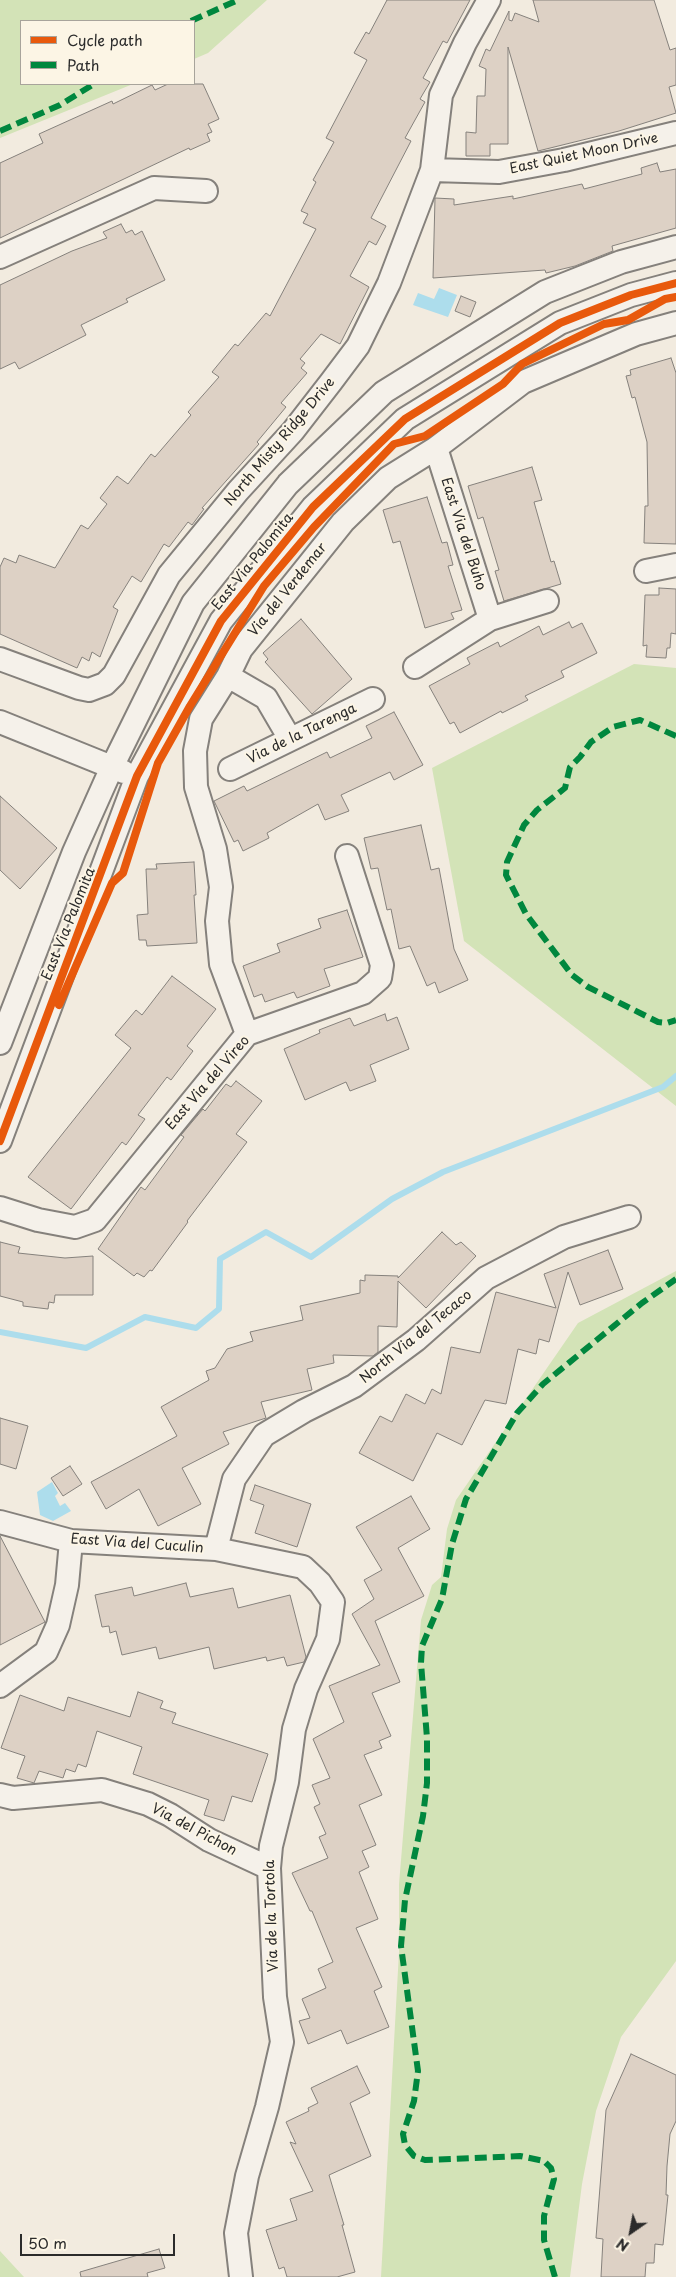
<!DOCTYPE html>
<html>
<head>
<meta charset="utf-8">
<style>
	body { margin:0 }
	#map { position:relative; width:676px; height:2277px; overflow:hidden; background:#f2ebdf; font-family:"Playpen Sans",sans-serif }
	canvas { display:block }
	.legend { position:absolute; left:20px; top:20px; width:175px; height:65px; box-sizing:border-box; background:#fcf5e5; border:1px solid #a8a49b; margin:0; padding:6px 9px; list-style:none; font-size:15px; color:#2b2b2b }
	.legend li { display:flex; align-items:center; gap:10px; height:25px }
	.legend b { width:25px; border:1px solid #a8a49b }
	.north { position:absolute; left:606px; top:2207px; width:50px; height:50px; -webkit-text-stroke:4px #fcf5e5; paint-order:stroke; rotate:213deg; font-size:14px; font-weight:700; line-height:20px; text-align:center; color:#2b2b2b }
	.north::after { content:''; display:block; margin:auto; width:18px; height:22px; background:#2b2b2b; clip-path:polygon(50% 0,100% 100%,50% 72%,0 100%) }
	.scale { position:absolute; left:20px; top:2234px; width:155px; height:22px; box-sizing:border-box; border:2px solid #2b2b2b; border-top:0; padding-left:6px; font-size:15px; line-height:18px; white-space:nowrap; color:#2b2b2b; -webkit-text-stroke:4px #fcf5e5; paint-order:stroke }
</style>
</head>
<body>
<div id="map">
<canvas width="676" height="2277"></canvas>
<ul class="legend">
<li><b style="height:6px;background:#e8590c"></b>Cycle path</li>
<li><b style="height:6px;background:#00873e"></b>Path</li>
</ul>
<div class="north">N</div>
<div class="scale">50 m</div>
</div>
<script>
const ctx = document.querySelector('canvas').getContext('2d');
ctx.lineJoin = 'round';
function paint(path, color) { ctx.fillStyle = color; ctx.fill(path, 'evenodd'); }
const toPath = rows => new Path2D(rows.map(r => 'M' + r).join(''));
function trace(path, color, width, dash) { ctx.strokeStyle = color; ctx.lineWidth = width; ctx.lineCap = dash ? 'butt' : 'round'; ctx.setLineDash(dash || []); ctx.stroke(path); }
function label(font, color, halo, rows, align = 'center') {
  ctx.font = font + ' "Playpen Sans",sans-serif'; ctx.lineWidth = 4; ctx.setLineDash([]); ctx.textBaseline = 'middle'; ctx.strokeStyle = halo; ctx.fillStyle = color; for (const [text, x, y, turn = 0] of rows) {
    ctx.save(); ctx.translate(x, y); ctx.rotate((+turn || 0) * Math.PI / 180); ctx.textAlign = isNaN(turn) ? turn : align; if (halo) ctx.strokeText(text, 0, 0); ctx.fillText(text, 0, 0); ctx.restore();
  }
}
paint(toPath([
	[0,0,267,0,208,53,194,59,194,21,21,21,21,84,133,84,0,138],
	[634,664,676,668,676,1106,464,941,432,768],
	[676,1271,676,1961,621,2037,596,2111,582,2184,570,2277,381,2277,399,1952,399,1884,421,1620,432,1585,441,1577,447,1529,456,1500,578,1323],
	[0,2251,24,2277,0,2277]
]), '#d3e3b7');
paint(toPath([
	[439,288,457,295,448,317,413,305,418,293,434,299],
	[52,1482,58,1493,55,1496,60,1506,65,1503,71,1511,53,1521,40,1515,37,1492]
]), '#adddec');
trace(toPath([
	[0,1332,86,1348,145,1317,196,1328,219,1309,220,1259,266,1232,311,1257,392,1199,443,1172,663,1087,676,1076]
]), '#adddec', 6);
const building = toPath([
	[387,0,470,0,447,43,443,41,423,78,430,82,420,99,425,102,405,138,411,141,371,218,386,226,376,245,369,241,350,276,369,287,340,344,321,334,300,359,305,363,301,368,307,373,281,403,286,407,257,442,259,444,202,508,204,509,192,525,188,522,169,547,164,544,141,582,132,576,113,607,118,610,100,657,92,652,89,661,82,657,77,668,0,634,0,567,4,558,16,563,19,555,55,568,81,525,88,529,107,504,100,498,117,476,128,484,151,454,155,457,191,415,188,412,219,377,212,372,235,344,238,346,266,313,270,316,316,229,303,223,308,214,301,211,316,182,313,180,334,142,326,138,367,60,354,53,366,32,369,34,387,0],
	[533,0,654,0,670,50,676,48,676,85,669,87,676,113,619,131,538,151,508,47,508,144,490,144,490,156,466,156,466,132,476,133,477,96,485,96,486,69,479,66,486,49,490,51,509,11,509,20,512,21,515,13,539,22,533,0],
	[168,84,203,84,219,119,208,124,212,132,207,134,210,141,190,150,189,148,0,238,0,163,43,143,39,134,112,101,113,104,152,85,155,90,168,84],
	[657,163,660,172,676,169,676,228,612,246,613,251,575,266,546,273,545,270,433,278,435,198,454,199,454,205,513,196,513,199,582,184,584,189,642,174,641,168,657,163],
	[121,224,126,233,132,230,135,235,142,231,165,280,126,299,128,302,81,325,86,335,19,369,15,362,0,369,0,285,72,251,107,238,103,232,121,224],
	[461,296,476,302,470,317,455,311,461,296],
	[671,358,676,373,676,544,644,543,645,506,648,506,647,442,635,397,632,398,626,376,631,375,630,370,671,358],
	[532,467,542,500,534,502,551,562,554,561,561,584,504,601,495,571,499,570,483,517,478,519,468,486,532,467],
	[427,497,442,543,447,542,453,565,448,566,462,610,451,613,454,619,425,628,400,541,393,543,383,510,427,497],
	[659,588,676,589,676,634,671,633,670,648,667,648,666,658,646,657,647,645,643,646,645,595,659,595,659,588],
	[301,619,352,679,312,714,265,662,268,659,263,653,301,619],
	[569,622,572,628,582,623,597,653,561,671,564,677,525,696,528,700,502,713,501,711,460,733,454,722,450,724,429,686,470,664,467,658,498,642,500,647,539,626,543,635,569,622],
	[394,712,423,765,394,780,390,772,341,795,349,811,325,820,318,804,267,833,269,838,243,851,238,840,234,842,214,801,244,786,247,791,327,752,330,758,372,738,366,726,394,712],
	[0,796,57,848,20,889,0,870,0,796],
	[421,825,431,870,439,868,454,949,468,980,439,993,435,982,427,986,410,946,399,949,391,909,387,910,378,868,371,869,364,838,421,825],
	[194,862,196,895,194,895,197,943,147,946,146,940,139,940,137,915,148,914,146,869,157,869,156,864,194,862],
	[347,910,363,957,324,969,330,986,297,998,294,992,265,1002,262,994,254,997,243,966,280,952,277,944,321,928,318,919,347,910],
	[172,976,216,1009,187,1046,193,1051,171,1080,167,1077,138,1115,145,1119,126,1145,122,1142,71,1209,28,1177,131,1048,115,1035,136,1010,142,1015,172,976],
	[385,1014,387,1021,397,1017,409,1049,370,1065,376,1081,350,1091,346,1082,305,1100,284,1049,320,1033,319,1030,350,1018,354,1026,385,1014],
	[236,1081,262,1101,236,1134,247,1142,187,1221,188,1222,152,1271,150,1270,144,1277,137,1273,134,1276,98,1249,141,1187,145,1190,184,1137,181,1135,203,1109,205,1111,226,1084,231,1087,236,1081],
	[442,1232,456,1245,461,1242,476,1256,426,1308,398,1281,397,1327,378,1326,378,1352,373,1356,333,1355,334,1363,307,1369,312,1390,261,1402,266,1418,223,1432,229,1444,182,1468,201,1504,158,1526,139,1489,106,1509,91,1482,177,1436,161,1407,209,1380,206,1371,215,1368,227,1349,253,1341,250,1332,303,1320,300,1306,360,1293,360,1280,365,1281,365,1275,398,1276,398,1278,442,1232],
	[0,1242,20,1247,18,1253,65,1258,93,1256,93,1295,55,1295,54,1303,49,1302,48,1309,23,1306,23,1302,0,1296,0,1242],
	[608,1250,623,1289,580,1305,568,1272,549,1342,539,1339,536,1354,518,1349,506,1404,485,1400,462,1445,437,1433,413,1481,359,1453,380,1416,392,1422,406,1394,425,1404,432,1389,441,1394,451,1347,480,1353,496,1292,556,1308,544,1274,608,1250],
	[0,1418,28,1426,16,1469,0,1464,0,1418],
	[70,1466,82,1484,63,1496,51,1478,70,1466],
	[255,1485,311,1504,297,1547,255,1533,264,1505,250,1500,255,1485],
	[411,1496,430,1529,398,1548,424,1596,375,1621,400,1682,372,1693,391,1736,379,1741,382,1748,364,1755,382,1795,359,1805,376,1845,362,1851,369,1867,359,1872,378,1919,356,1928,382,1987,374,1991,389,2027,347,2044,341,2030,308,2044,299,2021,310,2018,302,1999,326,1988,318,1969,333,1962,312,1911,310,1911,292,1873,328,1858,319,1837,326,1834,314,1807,320,1804,312,1785,330,1778,313,1739,344,1722,329,1686,380,1665,352,1614,374,1599,364,1580,382,1570,356,1527,411,1496],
	[0,1536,45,1622,0,1645,0,1536],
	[186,1583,190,1597,233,1588,238,1608,290,1595,306,1657,304,1662,287,1666,284,1657,267,1661,266,1657,214,1669,209,1647,159,1659,156,1647,122,1655,116,1631,110,1633,109,1626,102,1627,95,1595,132,1587,134,1596,186,1583],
	[138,1692,163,1701,160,1708,176,1713,172,1723,268,1754,252,1802,232,1796,224,1821,204,1815,209,1800,133,1774,142,1747,97,1731,86,1767,78,1764,75,1772,66,1769,63,1778,39,1771,34,1783,17,1778,25,1756,1,1748,20,1695,64,1711,68,1697,130,1717,138,1692],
	[631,2054,676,2075,676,2121,670,2134,667,2166,666,2195,668,2195,663,2245,655,2244,654,2263,646,2263,645,2277,601,2277,603,2239,596,2238,606,2110,631,2054],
	[357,2066,370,2093,350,2103,371,2156,329,2175,344,2225,342,2225,355,2272,337,2277,287,2277,284,2267,279,2269,266,2230,297,2220,290,2199,313,2191,290,2142,296,2144,286,2122,309,2111,308,2108,318,2103,311,2088,357,2066],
	[159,2249,165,2268,147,2273,148,2277,81,2277,80,2272,159,2249]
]);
paint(building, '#ddd1c5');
trace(building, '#85817c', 1);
const minor = toPath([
	[432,170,499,172,564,160,676,133],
	[0,257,154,188,206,191],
	[436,448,490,619],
	[646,571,676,565],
	[0,659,79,688,89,690,105,684,114,675,169,575,238,491,293,431,331,382,358,346,389,283,432,170,441,95,465,43,489,0],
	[415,667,490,619,547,601],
	[228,676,266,698,290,739],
	[0,722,124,772],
	[230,769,373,699],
	[247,1034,221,964,217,921,221,887,215,849,196,787,195,751,201,719,228,676,241,649,343,522,388,478,436,448,523,382,636,334,676,323],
	[0,1043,74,852,112,767,193,603,288,484,384,392,545,292,621,262,676,247],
	[0,1141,137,776,221,621,313,507,405,419,560,323,631,295,676,283],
	[0,1208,38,1220,75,1227,95,1220,247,1034,363,993,380,978,382,965,347,856],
	[0,1522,71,1541,216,1549,303,1567,320,1583,333,1602,328,1639,306,1689,294,1729,287,1782,271,1846,269,1868,275,1997,282,2042,267,2107,247,2176,236,2233,241,2277],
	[216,1549,234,1479,264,1435,304,1411,354,1386,416,1340,486,1278,564,1237,629,1217],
	[0,1686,46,1652,58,1625,67,1585,71,1541],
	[0,1795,13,1798,102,1790,148,1804,170,1815,209,1840,269,1868]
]);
trace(minor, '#85817c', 26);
trace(minor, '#f5f1ea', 22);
trace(toPath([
	[191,21,238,0],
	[0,131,60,105,94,84],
	[676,736,640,720,613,727,591,742,580,757,570,767,565,788,537,810,524,825,507,862,506,875,526,914,572,975,588,987,658,1022,667,1023,676,1020],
	[555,2277,544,2240,544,2216,554,2179,551,2168,544,2161,520,2156,425,2160,414,2156,405,2145,403,2134,414,2101,418,2071,401,1946,405,1900,423,1816,427,1783,427,1738,421,1663,422,1646,442,1599,452,1544,466,1499,517,1413,543,1384,642,1303,676,1279]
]), '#00873e', 6, [12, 6]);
trace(toPath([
	[59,1005,112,883,123,873,158,763,190,706,264,586,314,527,394,444,425,436,503,384,522,364,604,324,628,320,665,299,676,297],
	[0,1141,137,776,221,621,313,507,405,419,560,323,631,295,676,283]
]), '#e8590c', 8);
label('14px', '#2b2b2b', '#fcf5e5', [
	["East Quiet Moon Drive",584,154,-12],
	["North Misty Ridge Drive",280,442,-50],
	["East Via del Buho",463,534,72],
	["East Via Palomita",253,562,-51],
	["Via del Verdemar",288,590,-51],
	["Via de la Tarenga",302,734,-26],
	["East Via Palomita",69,924,-68],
	["East Via del Vireo",208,1083,-49],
	["North Via del Tecaco",416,1337,-39],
	["East Via del Cuculin",137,1544,4],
	["Via del Pichon",194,1830,28],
	["Via de la Tortola",272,1916,-92]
]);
</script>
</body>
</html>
